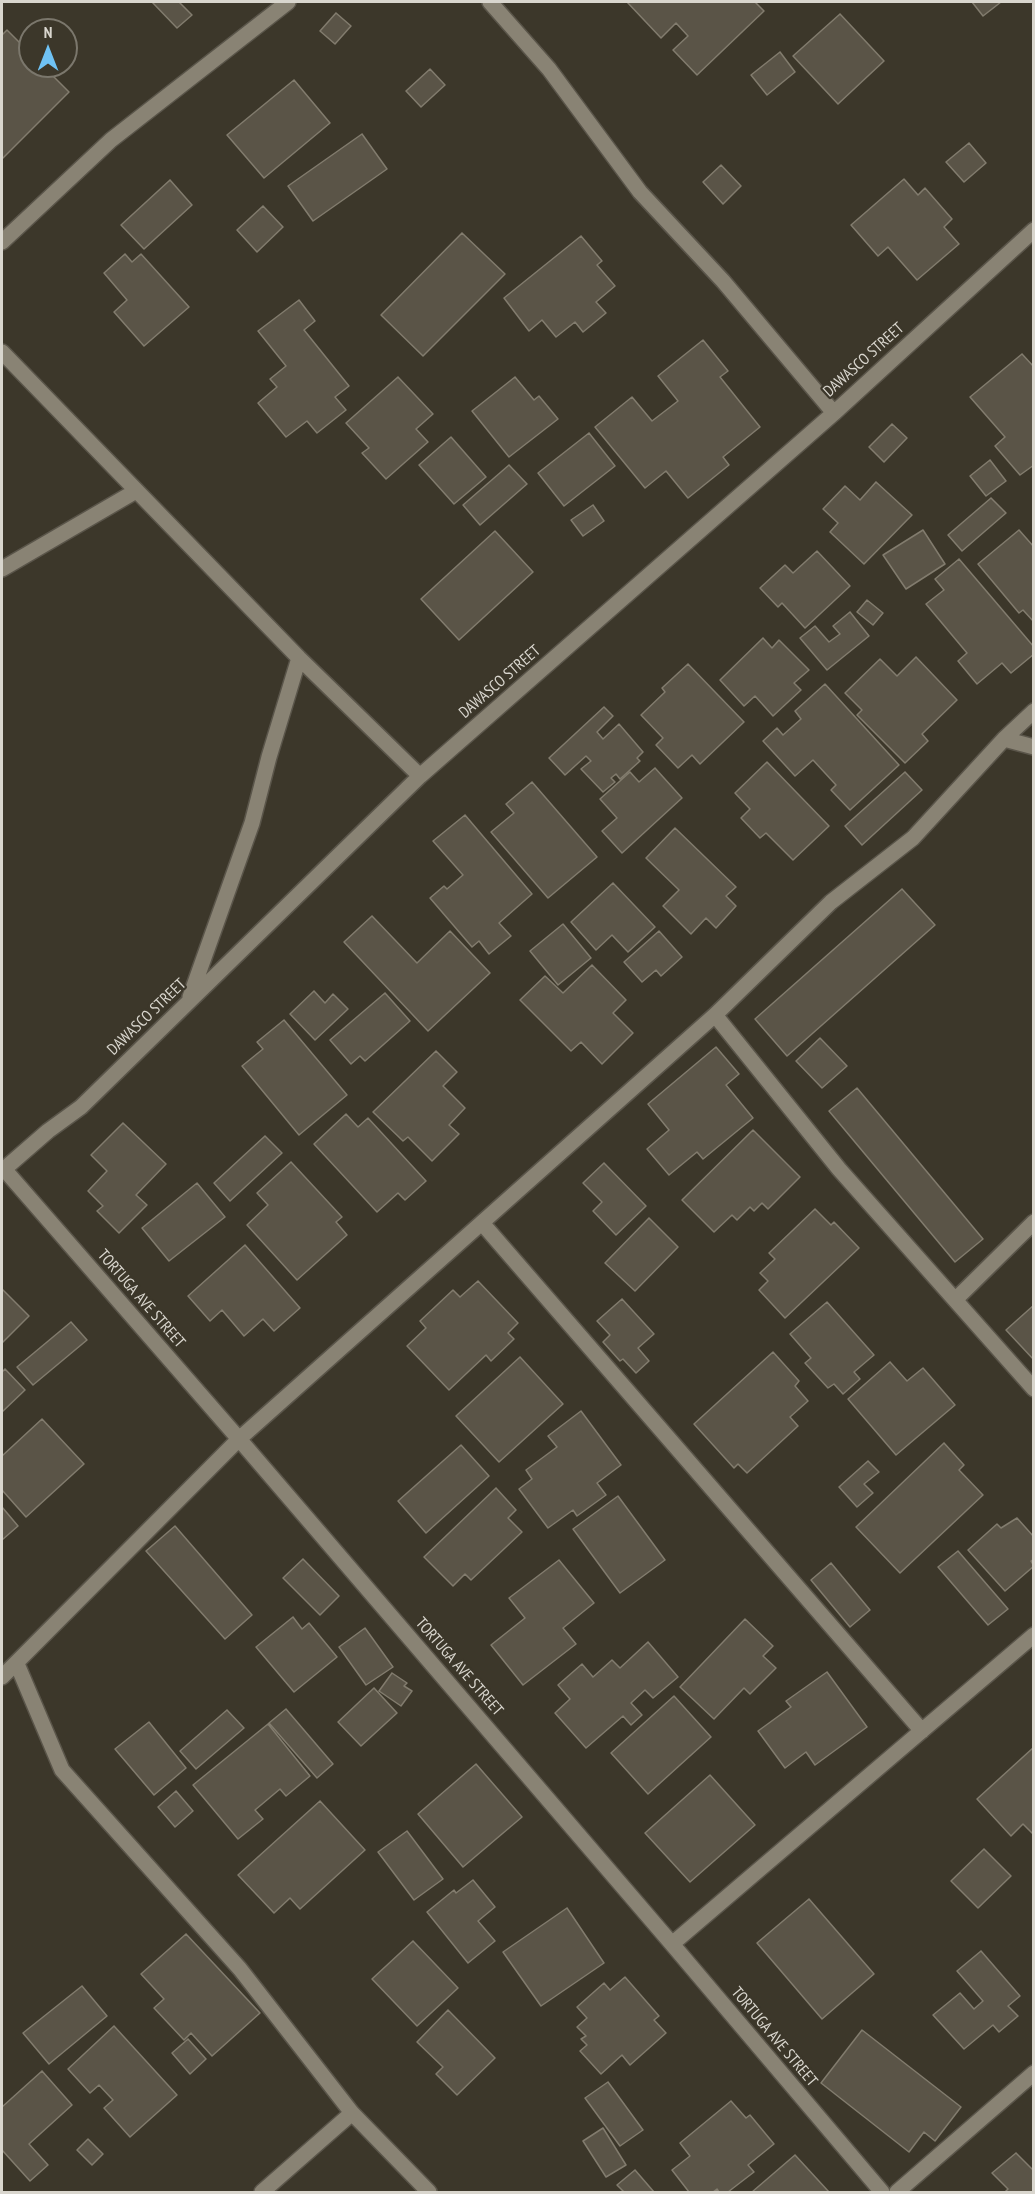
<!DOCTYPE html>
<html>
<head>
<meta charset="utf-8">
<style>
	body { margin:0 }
	#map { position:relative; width:1035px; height:2194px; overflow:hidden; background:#3c372a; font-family:"PT Sans Narrow",sans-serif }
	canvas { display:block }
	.frame { position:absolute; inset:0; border:3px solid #d9d6ce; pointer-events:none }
	.north { position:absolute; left:18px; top:18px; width:60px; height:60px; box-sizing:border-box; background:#3c372a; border:2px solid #7b776c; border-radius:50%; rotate:0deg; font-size:16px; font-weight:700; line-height:24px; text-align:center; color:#d9d6ce }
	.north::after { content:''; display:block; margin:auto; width:21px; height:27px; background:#6fc2f4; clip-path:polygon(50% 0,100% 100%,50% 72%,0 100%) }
</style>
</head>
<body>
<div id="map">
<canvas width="1035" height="2194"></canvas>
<div class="frame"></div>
<div class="north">N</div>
</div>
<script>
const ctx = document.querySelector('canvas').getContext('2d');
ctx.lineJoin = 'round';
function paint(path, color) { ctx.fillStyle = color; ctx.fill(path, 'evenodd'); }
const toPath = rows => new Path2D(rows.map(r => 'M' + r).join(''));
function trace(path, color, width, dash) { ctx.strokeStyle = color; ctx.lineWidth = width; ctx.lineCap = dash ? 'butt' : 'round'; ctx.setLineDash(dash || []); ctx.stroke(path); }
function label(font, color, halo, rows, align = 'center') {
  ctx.font = font + ' "PT Sans Narrow",sans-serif'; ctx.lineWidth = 4.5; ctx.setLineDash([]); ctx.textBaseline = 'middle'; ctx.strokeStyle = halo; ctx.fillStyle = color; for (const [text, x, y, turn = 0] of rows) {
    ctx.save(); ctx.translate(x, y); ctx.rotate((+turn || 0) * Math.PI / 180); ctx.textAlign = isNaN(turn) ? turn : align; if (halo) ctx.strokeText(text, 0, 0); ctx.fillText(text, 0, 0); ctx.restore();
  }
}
const building = toPath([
	[152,2,179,2,192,15,177,28,152,2],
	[627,2,755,2,764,11,697,75,673,50,688,36,676,23,661,38,627,2],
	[972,2,1001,2,983,16,972,2],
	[336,13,351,26,335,44,320,31,336,13],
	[840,14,884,61,838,104,793,56,840,14],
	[7,30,30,53,30,66,43,66,69,92,2,159,2,35,7,30],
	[780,52,795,72,767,95,751,75,780,52],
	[430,69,445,85,421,107,406,91,430,69],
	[294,80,330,123,264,178,227,135,294,80],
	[362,134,387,169,313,221,288,186,362,134],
	[969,143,986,163,964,182,946,162,969,143],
	[721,165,741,186,723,204,703,182,721,165],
	[904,179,918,195,925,188,952,219,944,227,959,244,917,280,888,247,878,256,851,225,904,179],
	[170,180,192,205,144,249,121,225,170,180],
	[263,206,283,227,257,252,237,230,263,206],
	[462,233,505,274,423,356,381,315,462,233],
	[581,236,602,261,597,265,615,286,596,302,606,313,583,332,575,322,556,337,542,320,529,331,504,298,581,236],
	[125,254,132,262,141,254,189,307,144,346,114,312,127,300,104,273,125,254],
	[299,300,315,321,304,330,349,386,335,397,346,410,317,433,307,421,286,437,258,403,277,387,270,379,286,366,258,331,299,300],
	[703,340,728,371,720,377,760,427,723,457,729,465,688,498,666,471,645,488,595,427,632,397,652,421,678,401,658,376,703,340],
	[1022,354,1034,367,1034,465,1020,475,995,446,1005,437,970,397,1022,354],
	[398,377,433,414,416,429,428,442,386,479,362,453,369,448,346,423,398,377],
	[515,377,534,400,539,396,558,419,509,457,472,411,515,377],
	[892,424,907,438,884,462,869,447,892,424],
	[589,433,615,466,564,506,538,473,589,433],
	[451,437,486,477,454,504,419,465,451,437],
	[990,460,1006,481,986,496,970,476,990,460],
	[509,465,527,484,480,525,463,505,509,465],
	[876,482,912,515,864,564,830,532,838,523,823,509,845,486,860,500,876,482],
	[991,498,1006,513,962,551,948,535,991,498],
	[593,505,604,521,583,536,571,520,593,505],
	[923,530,945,564,906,589,883,555,923,530],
	[1019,530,1034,547,1034,622,1023,610,1019,613,978,564,1019,530],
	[495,531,533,572,459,640,421,599,495,531],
	[817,551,850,586,805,628,782,603,778,607,760,588,785,565,793,573,817,551],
	[959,559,1034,647,1034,654,1011,673,1002,663,977,684,958,661,967,653,926,604,944,590,935,579,959,559],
	[867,600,883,613,873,625,857,612,867,600],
	[850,612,869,636,827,670,800,638,815,626,829,642,840,634,833,626,850,612],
	[763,638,772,648,779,640,809,670,794,683,801,690,773,716,755,696,744,706,720,680,763,638],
	[916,657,957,700,922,734,928,741,905,763,857,715,862,710,845,693,880,659,897,676,916,657],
	[688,664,744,722,700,764,692,755,678,768,656,745,663,738,641,715,665,692,662,688,688,664],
	[825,684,899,765,850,810,831,790,836,785,813,760,795,776,763,741,777,728,783,735,801,719,795,711,825,684],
	[604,707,613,716,597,732,603,739,619,724,643,752,637,758,640,761,620,779,616,774,611,778,615,782,603,792,581,769,591,761,586,756,565,775,549,758,604,707],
	[767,762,829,826,793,860,766,833,760,838,741,818,750,809,735,793,767,762],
	[655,768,682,798,622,853,602,831,617,818,600,799,630,772,639,782,655,768],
	[905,772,922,790,862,845,845,826,905,772],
	[532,782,597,857,548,898,491,832,514,813,506,804,532,782],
	[465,815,532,894,499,923,511,936,489,954,479,941,472,947,430,898,444,886,447,889,463,875,433,841,465,815],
	[675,828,736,887,726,896,736,906,716,928,706,918,691,934,663,906,679,890,646,858,675,828],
	[613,883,655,927,628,952,612,935,596,950,571,922,613,883],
	[902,889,935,925,787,1056,755,1019,902,889],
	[372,916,417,963,450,931,490,973,428,1031,344,942,372,916],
	[563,924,591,958,558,985,530,951,563,924],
	[659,931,682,957,661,976,656,970,642,982,624,962,659,931],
	[592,965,626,1000,613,1013,633,1033,602,1064,581,1042,571,1051,520,1000,545,976,563,993,592,965],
	[314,991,325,1003,333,994,348,1009,315,1040,290,1014,314,991],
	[385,993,410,1021,365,1061,360,1056,351,1064,330,1040,385,993],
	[284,1020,347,1095,299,1135,242,1066,263,1049,257,1042,284,1020],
	[820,1038,847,1066,822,1088,796,1061,820,1038],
	[716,1047,739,1074,726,1085,753,1118,703,1159,697,1152,669,1175,647,1149,669,1130,648,1104,716,1047],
	[436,1051,457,1072,443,1086,465,1108,449,1125,459,1134,432,1161,408,1137,403,1141,373,1112,436,1051],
	[857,1088,983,1239,955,1262,829,1111,857,1088],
	[346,1114,358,1127,368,1118,426,1181,405,1200,398,1193,377,1212,314,1144,346,1114],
	[123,1123,166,1164,136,1195,147,1205,119,1233,97,1211,103,1206,88,1191,107,1171,91,1155,123,1123],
	[753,1130,800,1177,768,1209,762,1203,754,1211,750,1207,737,1220,732,1215,714,1232,682,1200,753,1130],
	[265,1136,282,1153,230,1201,214,1183,265,1136],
	[291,1162,342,1217,336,1222,347,1235,297,1280,247,1225,268,1205,257,1193,291,1162],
	[604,1163,646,1206,616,1235,593,1211,602,1202,583,1183,604,1163],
	[197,1183,225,1217,169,1261,142,1228,197,1183],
	[815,1209,831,1225,834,1222,859,1248,785,1318,759,1290,768,1281,760,1273,775,1259,769,1253,815,1209],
	[649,1218,678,1247,635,1291,605,1263,649,1218],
	[245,1245,300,1308,274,1331,263,1319,244,1336,222,1310,210,1321,188,1296,245,1245],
	[478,1281,518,1323,508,1333,514,1339,491,1361,486,1355,449,1390,407,1346,426,1328,420,1321,453,1290,460,1297,478,1281],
	[2,1289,29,1316,2,1343,2,1289],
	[622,1299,654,1334,638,1348,649,1361,636,1373,623,1359,620,1361,603,1342,610,1335,597,1321,622,1299],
	[827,1302,874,1355,854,1372,860,1379,843,1394,834,1384,828,1388,805,1363,811,1358,790,1334,827,1302],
	[1034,1305,1034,1360,1006,1330,1034,1305],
	[71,1322,87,1340,33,1385,17,1367,71,1322],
	[773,1352,799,1381,795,1386,808,1401,790,1417,798,1426,747,1473,738,1464,734,1468,694,1424,773,1352],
	[520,1357,563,1404,499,1462,456,1416,520,1357],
	[890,1362,907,1381,923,1368,955,1405,896,1455,848,1399,890,1362],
	[5,1369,25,1390,2,1412,2,1372,5,1369],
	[581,1411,621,1465,597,1483,606,1495,577,1516,573,1510,548,1528,519,1489,532,1479,526,1470,557,1447,548,1436,581,1411],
	[42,1419,84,1464,26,1517,2,1490,2,1456,42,1419],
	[944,1443,964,1465,959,1470,983,1495,900,1573,856,1527,944,1443],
	[461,1445,489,1476,426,1533,398,1501,461,1445],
	[868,1461,879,1472,864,1484,873,1493,857,1507,839,1487,868,1461],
	[496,1488,516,1510,508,1518,522,1532,471,1580,465,1574,453,1586,424,1557,496,1488],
	[618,1496,665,1560,620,1593,573,1529,618,1496],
	[2,1507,18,1526,2,1540,2,1507],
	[1017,1518,1034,1537,1034,1559,1031,1561,1034,1566,1005,1591,968,1550,997,1524,1001,1528,1017,1518],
	[175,1526,252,1615,225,1639,146,1551,175,1526],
	[958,1551,1008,1609,988,1625,938,1567,958,1551],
	[303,1559,339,1596,320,1615,283,1578,303,1559],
	[559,1560,594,1603,563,1628,576,1644,523,1685,491,1645,525,1618,509,1598,559,1560],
	[831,1563,870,1610,850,1627,811,1580,831,1563],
	[293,1617,302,1629,309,1623,337,1657,294,1692,256,1647,293,1617],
	[745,1619,773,1646,763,1656,776,1668,750,1694,744,1688,714,1719,680,1687,745,1619],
	[365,1628,393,1667,366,1685,339,1647,365,1628],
	[648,1642,678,1677,653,1698,645,1690,631,1703,642,1715,631,1725,623,1716,586,1748,555,1713,570,1699,558,1685,582,1664,593,1677,612,1660,620,1668,648,1642],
	[827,1672,867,1727,815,1765,806,1752,785,1768,758,1731,791,1707,786,1701,827,1672],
	[392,1673,407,1683,404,1686,412,1691,401,1706,379,1691,392,1673],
	[374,1688,397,1713,361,1746,338,1722,374,1688],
	[674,1696,711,1737,648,1794,611,1753,674,1696],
	[286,1709,333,1764,317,1778,269,1723,286,1709],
	[227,1710,244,1728,196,1769,180,1751,227,1710],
	[149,1722,186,1768,154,1795,115,1749,149,1722],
	[268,1724,310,1776,286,1796,280,1789,255,1810,263,1819,238,1839,193,1785,268,1724],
	[1034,1747,1034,1835,1023,1824,1011,1836,977,1799,1034,1747],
	[476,1764,522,1817,463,1867,418,1814,476,1764],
	[710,1775,755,1825,690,1882,645,1833,710,1775],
	[176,1791,193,1811,175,1827,158,1807,176,1791],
	[320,1801,365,1850,300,1909,290,1898,274,1913,238,1875,320,1801],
	[407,1831,443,1879,414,1900,378,1852,407,1831],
	[984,1849,1011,1876,978,1908,951,1881,984,1849],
	[473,1880,495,1907,478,1921,495,1941,468,1963,427,1912,454,1890,456,1893,473,1880],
	[809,1899,874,1974,822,2019,757,1943,809,1899],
	[567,1908,604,1963,541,2006,503,1952,567,1908],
	[186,1934,260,2013,212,2056,191,2033,184,2040,154,2008,164,1999,141,1974,186,1934],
	[413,1941,458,1988,417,2026,372,1979,413,1941],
	[981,1951,1020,1996,1008,2006,1018,2016,999,2032,993,2025,964,2049,933,2015,960,1993,974,2009,983,2001,957,1971,981,1951],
	[625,1977,659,2016,654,2020,666,2033,630,2065,622,2055,601,2074,580,2051,587,2045,581,2039,586,2036,577,2027,587,2018,577,2007,604,1983,610,1990,625,1977],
	[82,1986,107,2016,49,2064,23,2033,82,1986],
	[448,2010,495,2058,457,2095,436,2074,443,2067,417,2042,448,2010],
	[114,2026,177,2095,130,2137,104,2108,113,2100,99,2085,90,2093,68,2069,114,2026],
	[862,2030,961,2107,935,2141,924,2132,909,2152,821,2083,862,2030],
	[188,2039,206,2059,190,2074,172,2053,188,2039],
	[42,2071,72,2105,29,2144,48,2165,30,2181,2,2150,2,2107,42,2071],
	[608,2082,643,2130,620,2146,585,2098,608,2082],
	[731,2101,746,2118,750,2115,774,2144,748,2165,754,2172,728,2192,719,2192,717,2189,713,2192,689,2192,672,2170,690,2156,680,2143,731,2101],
	[603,2128,626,2165,606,2177,583,2141,603,2128],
	[88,2139,103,2154,92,2165,77,2150,88,2139],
	[1016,2153,1034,2171,1034,2192,1005,2192,1008,2189,992,2173,1016,2153],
	[795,2155,829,2192,752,2192,795,2155],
	[635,2170,654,2192,624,2192,617,2185,635,2170]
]);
paint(building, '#5a5447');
trace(building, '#827c6e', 1.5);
const minor = toPath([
	[490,2,549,69,640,192,723,281,834,413],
	[2,242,111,140,288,2],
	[2,352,299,658,420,776],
	[2,569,136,491],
	[1004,739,1034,747],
	[190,997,252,823,269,757,299,658],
	[715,1015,839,1169,1034,1389],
	[4,1169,239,1439,672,1944,882,2192],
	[2,1171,48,1131,81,1107,420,776,834,413,1034,230],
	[482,1223,922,1731],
	[955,1300,1034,1222],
	[17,1664,62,1770,240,1969,352,2113,429,2192],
	[2,1677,239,1439,715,1015,831,902,913,838,1004,739,1034,711],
	[672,1944,1034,1635],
	[262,2192,352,2113],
	[897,2192,1034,2073]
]);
trace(minor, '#5a554a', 18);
trace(minor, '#898374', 15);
label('16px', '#d9d6ce', '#3c372a', [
	["DAWASCO STREET",864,360,-42],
	["DAWASCO STREET",500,682,-41],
	["DAWASCO STREET",147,1017,-44],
	["TORTUGA AVE STREET",141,1299,49],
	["TORTUGA AVE STREET",459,1667,49],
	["TORTUGA AVE STREET",774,2037,50]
]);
</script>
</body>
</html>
